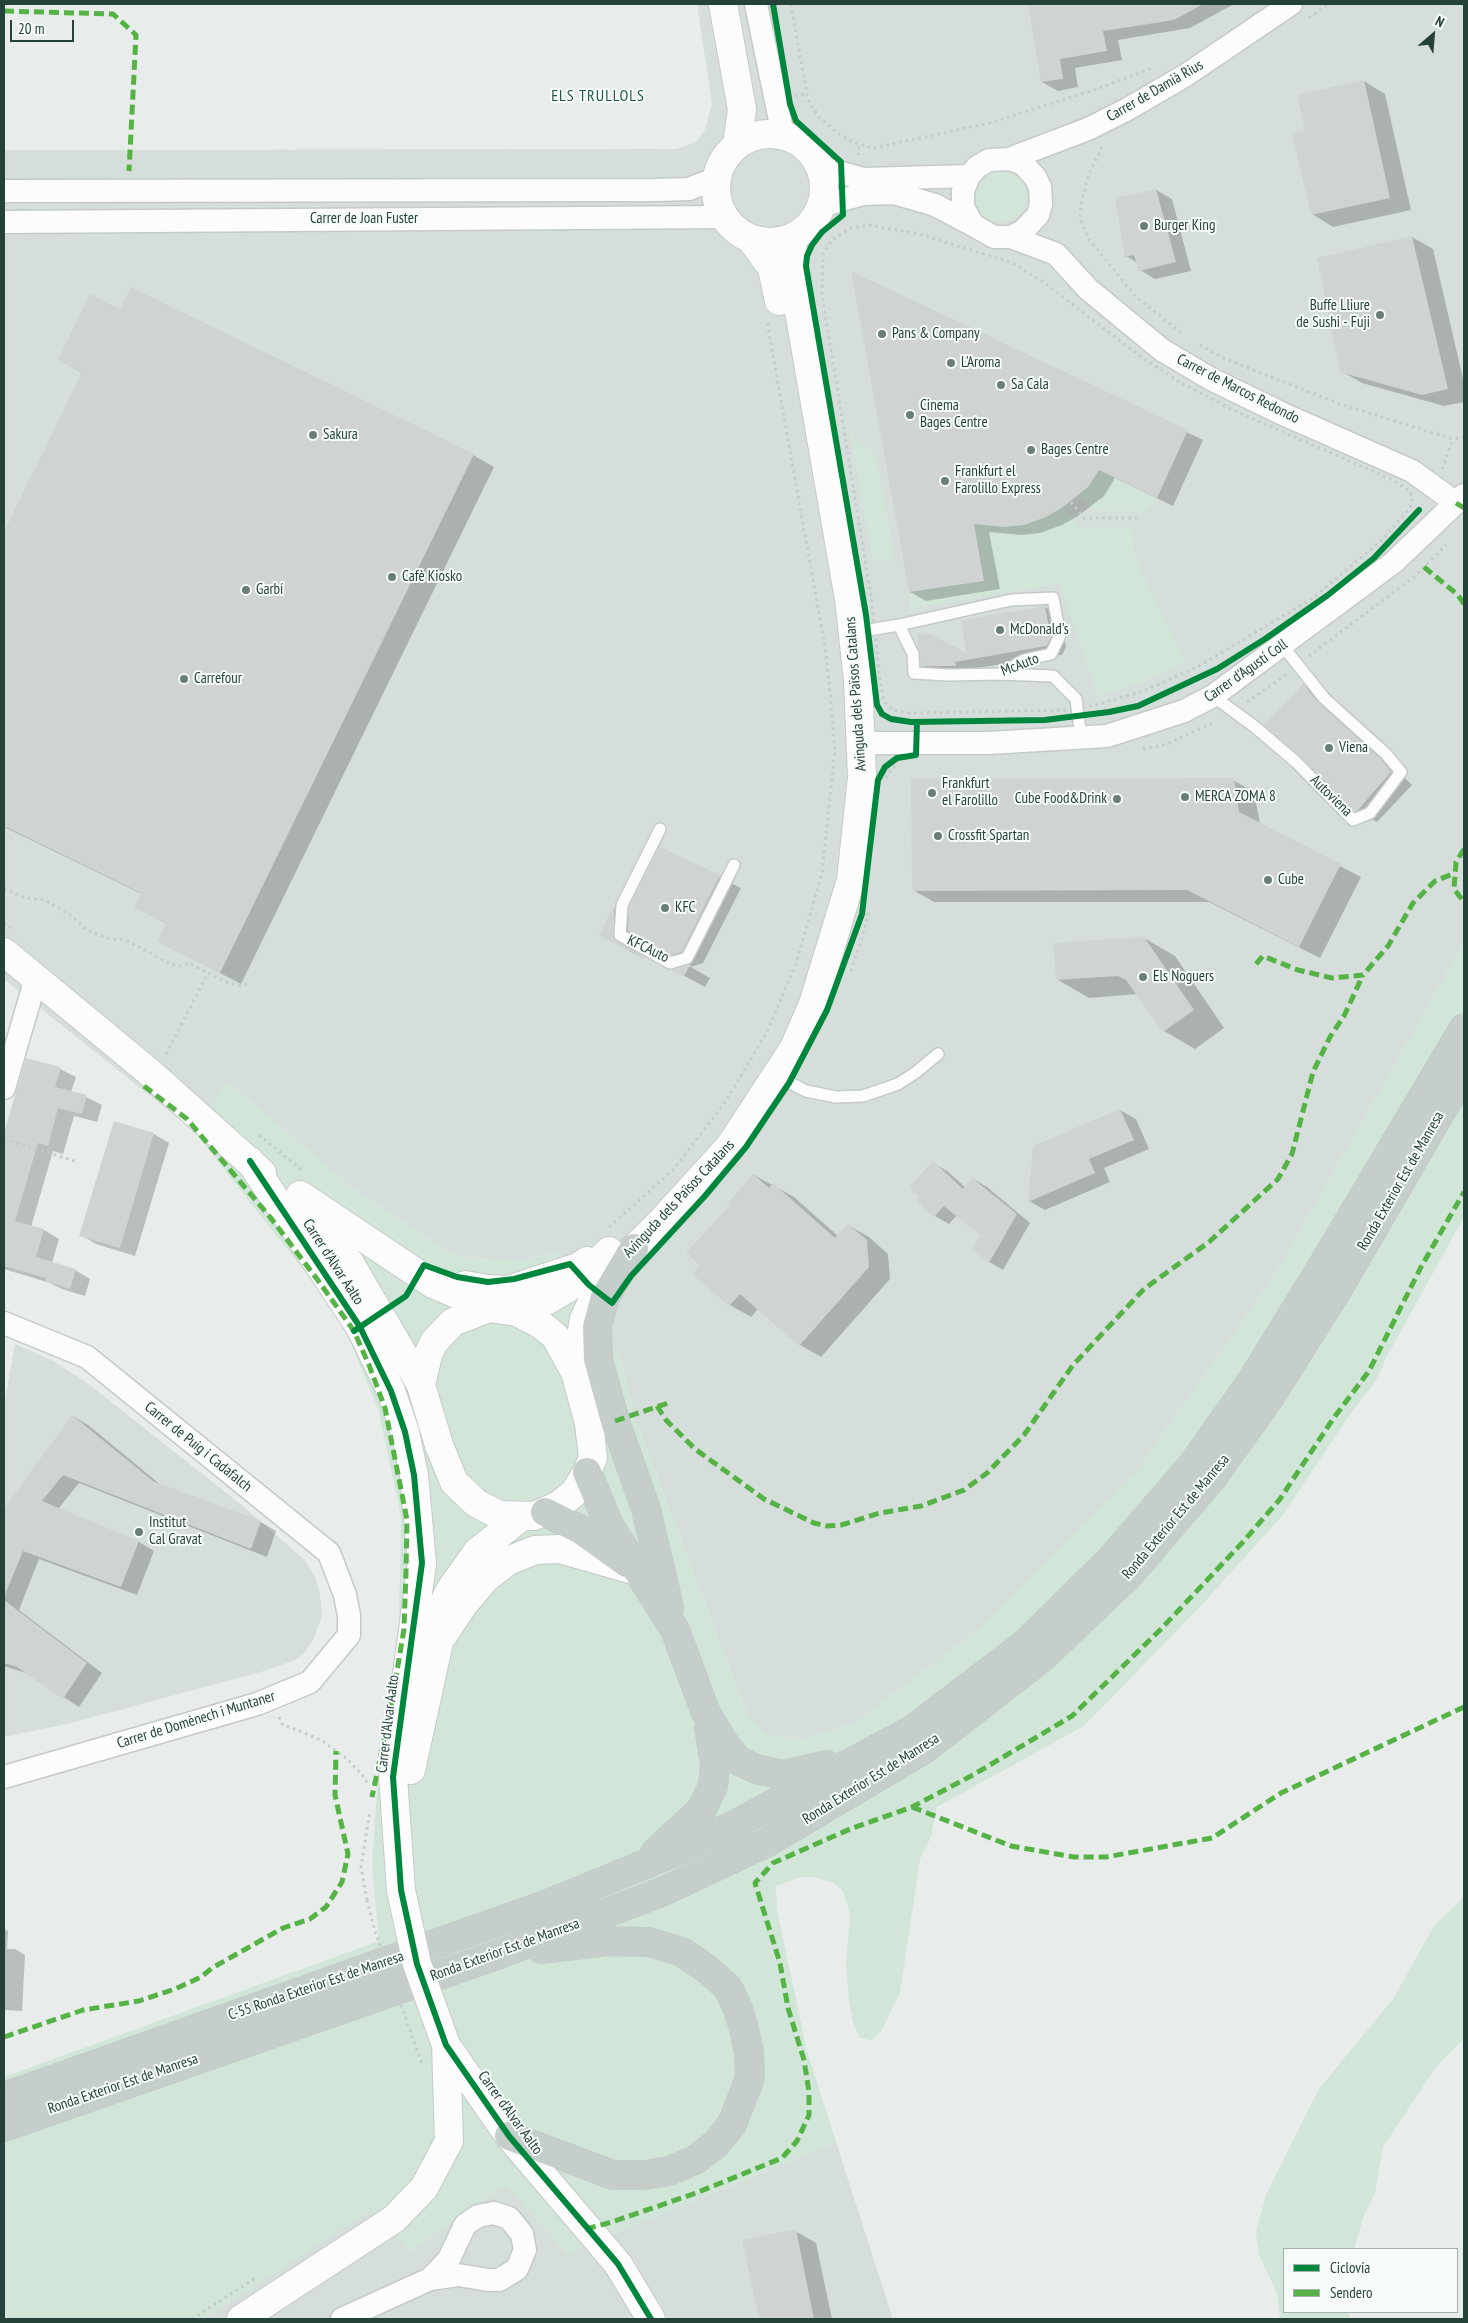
<!DOCTYPE html>
<html>
<head>
<meta charset="utf-8">
<style>
	body { margin:0 }
	#map { position:relative; width:1468px; height:2323px; overflow:hidden; background:#e8edeb; font-family:"PT Sans Narrow",sans-serif }
	canvas { display:block }
	.frame { position:absolute; inset:0; border:5px solid #24423a; pointer-events:none }
	.legend { position:absolute; left:1283px; top:2248px; width:175px; height:65px; box-sizing:border-box; background:#f7fbf9; border:1px solid #a3b1ad; margin:0; padding:6px 9px; list-style:none; font-size:15px; color:#24423a }
	.legend li { display:flex; align-items:center; gap:10px; height:25px }
	.legend b { width:25px; border:1px solid #a3b1ad }
	.north { position:absolute; left:1408px; top:10px; width:50px; height:50px; -webkit-text-stroke:4px #f7fbf9; paint-order:stroke; rotate:27deg; font-size:14px; font-weight:700; line-height:20px; text-align:center; color:#24423a }
	.north::after { content:''; display:block; margin:auto; width:18px; height:22px; background:#24423a; clip-path:polygon(50% 0,100% 100%,50% 72%,0 100%) }
	.scale { position:absolute; left:10px; top:20px; width:64px; height:22px; box-sizing:border-box; border:2px solid #24423a; border-top:0; padding-left:6px; font-size:15px; line-height:18px; white-space:nowrap; color:#24423a; -webkit-text-stroke:4px #f7fbf9; paint-order:stroke }
</style>
</head>
<body>
<div id="map">
<canvas width="1468" height="2323"></canvas>
<div class="frame"></div>
<ul class="legend">
<li><b style="height:6px;background:#00873e"></b>Ciclovía</li>
<li><b style="height:6px;background:#55b346"></b>Sendero</li>
</ul>
<div class="north">N</div>
<div class="scale">20 m</div>
</div>
<script>
const ctx = document.querySelector('canvas').getContext('2d');
ctx.lineJoin = 'round';
function paint(path, color) { ctx.fillStyle = color; ctx.fill(path, 'evenodd'); }
const toPath = rows => new Path2D(rows.map(r => 'M' + r).join(''));
function trace(path, color, width, dash) { ctx.strokeStyle = color; ctx.lineWidth = width; ctx.lineCap = dash ? 'butt' : 'round'; ctx.setLineDash(dash || []); ctx.stroke(path); }
function label(font, color, halo, rows, align = 'center') {
  ctx.font = font + ' "PT Sans Narrow",sans-serif'; ctx.lineWidth = 4; ctx.setLineDash([]); ctx.textBaseline = 'middle'; ctx.strokeStyle = halo; ctx.fillStyle = color; for (const [text, x, y, turn = 0] of rows) {
    ctx.save(); ctx.translate(x, y); ctx.rotate((+turn || 0) * Math.PI / 180); ctx.textAlign = isNaN(turn) ? turn : align; if (halo) ctx.strokeText(text, 0, 0); ctx.fillText(text, 0, 0); ctx.restore();
  }
}
paint(toPath([
	[697,4,1464,4,1464,943,1273,1278,1138,1469,978,1630,854,1724,803,1739,769,1736,747,1714,636,1421,621,1361,559,1252,520,1261,455,1256,354,1190,228,1082,194,1131,4,979,4,150,676,149,696,142,705,130,712,103],
	[15,1344,53,1361,86,1382,244,1507,305,1560,315,1577,320,1595,322,1616,314,1638,304,1654,293,1661,264,1671,71,1723,4,1737,4,1406],
	[836,2142,893,2319,204,2319,370,2210,410,2251,505,2184,567,2253]
]), '#d6dedb');
paint(toPath([
	'974 196a26 26 0 1 1 52 0a26 26 0 1 1-52 0Z',
	[850,433,876,456,894,557,873,561],
	[1099,470,1157,498,1145,511,1095,511,1078,496,1088,487],
	[1063,507,1081,529,1132,527,1135,558,1186,662,1135,685,1098,696,1059,584,911,609,909,592,984,581,974,523,1046,517],
	[1464,943,1464,1217,1386,1358,1376,1381,1346,1420,1282,1516,1198,1609,1084,1726,937,1807,931,1837,920,1859,900,1993,881,2032,872,2040,860,2038,854,2026,849,2002,846,1965,850,1914,843,1891,834,1883,812,1877,801,1877,776,1886,777,1910,807,2051,836,2142,567,2253,505,2185,410,2251,370,2211,204,2319,4,2319,4,2077,379,1941,372,1865,378,1775,399,1620,401,1515,378,1409,339,1315,194,1131,228,1082,354,1190,455,1256,520,1261,559,1252,621,1361,636,1421,747,1714,769,1736,803,1739,854,1724,978,1630,1138,1469,1273,1278],
	[1464,1897,1464,2038,1436,2067,1383,2147,1375,2193,1363,2218,1354,2249,1284,2249,1284,2312,1349,2312,1350,2319,1280,2319,1277,2293,1260,2258,1257,2243,1256,2231,1266,2195,1318,2090,1393,1999,1434,1926]
]), '#d1e6d8');
paint(toPath([
	[1029,4,1234,4,1190,28,1118,40,1122,60,1075,68,1078,87,1058,91,1042,82],
	[1364,81,1385,94,1411,210,1333,227,1312,214,1307,131],
	[1156,190,1172,199,1191,271,1155,279,1140,270,1138,263,1126,256],
	[1412,237,1433,249,1464,383,1464,402,1444,406,1362,383,1341,371],
	[853,273,1203,440,1173,506,1115,478,1104,496,1078,516,1062,525,1040,533,1021,535,989,532,1000,589,926,601,910,592],
	[121,311,473,455,494,467,241,984,159,941,167,924,136,907,142,894,4,827,4,535,83,373,59,360],
	[1045,607,1060,616,1066,647,1062,655,938,674,922,665,968,656],
	[1303,685,1324,697,1412,785,1377,822,1356,810],
	[1233,780,1254,792,1260,824,1361,877,1320,958,1209,902,934,902,913,890],
	[660,848,741,888,703,963,691,967,710,978,705,987,675,971,692,966,635,933,634,952,645,959,601,936,615,907,630,916],
	[1144,938,1175,956,1224,1028,1195,1049,1164,1031,1138,994,1089,998,1058,980],
	[4,1037,15,1043,4,1079],
	[27,1059,60,1069,76,1077,71,1092,86,1097,102,1105,97,1122,74,1116,63,1154,53,1151,31,1227,44,1230,59,1239,52,1263,75,1270,90,1279,85,1296,62,1289,50,1283,4,1269,4,1138],
	[1120,1110,1136,1119,1149,1149,1104,1168,1110,1182,1045,1210,1029,1201],
	[115,1122,154,1134,169,1143,135,1256,96,1244,81,1235],
	[933,1163,947,1171,966,1188,973,1179,987,1187,1030,1223,1003,1270,989,1262,983,1236,957,1215,949,1224,935,1216,918,1201,922,1197],
	[754,1175,794,1197,838,1236,848,1225,869,1237,888,1254,890,1279,821,1357,800,1345,759,1308,751,1317,730,1305,702,1265,731,1205],
	[73,1416,88,1425,161,1485,261,1522,276,1531,267,1557,79,1483,58,1509,139,1542,154,1551,137,1595,39,1559,19,1610,102,1673,79,1707,29,1674,4,1666,4,1511],
	[4,1929,8,1931,7,1949,15,1949,25,1955,22,2011,4,2010],
	[795,2231,816,2243,832,2319,760,2319,744,2241]
]), '#0003');
paint(toPath([
	[1028,4,1203,4,1174,20,1103,31,1107,51,1060,59,1063,79,1041,82],
	[1364,80,1390,198,1311,215,1292,133,1305,130,1297,95],
	[1156,189,1176,262,1139,271,1134,255,1125,257,1115,198],
	[1412,236,1448,389,1422,395,1340,372,1317,258],
	[851,271,1188,430,1157,498,1099,470,1088,487,1063,507,1046,517,1024,525,1004,527,974,524,984,581,909,592],
	[131,287,474,454,220,973,157,942,166,923,134,908,141,893,4,826,4,532,82,372,58,360,90,294,120,309],
	[1045,606,1051,638,1046,646,955,662,956,666,921,666,917,633,931,634,966,653,961,620],
	[1303,684,1319,703,1381,759,1391,772,1358,810,1355,811,1301,757,1264,725],
	[1234,778,1239,812,1341,864,1299,947,1187,890,912,891,911,779],
	[660,847,720,875,682,952,671,955,628,931,629,907],
	[614,906,614,939,647,959,599,936],
	[1144,937,1194,1010,1163,1032,1126,980,1118,976,1056,980,1053,943],
	[690,965,684,976,671,970,672,970],
	[26,1058,61,1067,55,1087,87,1095,82,1114,58,1108,48,1146,38,1143,15,1221,44,1229,36,1257,76,1269,70,1289,45,1281,46,1278,4,1266,4,1133],
	[1120,1109,1134,1140,1089,1159,1095,1173,1028,1202,1033,1146],
	[114,1121,154,1133,120,1248,79,1236],
	[933,1161,963,1189,972,1178,1017,1214,989,1263,971,1249,981,1236,944,1206,934,1217,916,1201,920,1197,909,1187],
	[753,1174,769,1188,773,1183,835,1238,848,1224,867,1240,869,1267,799,1346,740,1294,729,1306,692,1274,700,1265,686,1253,729,1206,727,1204],
	[72,1415,153,1481,261,1521,251,1549,63,1475,42,1501,139,1541,121,1587,23,1551,4,1597,4,1509],
	[4,1600,87,1663,63,1699,17,1667,4,1663],
	[796,2229,814,2319,759,2319,742,2240]
]), '#cfd4d2');
const service = toPath([
	[851,633,899,625,913,654,914,673,948,675,1000,674,1024,660,1051,654,1060,635,1053,598,1011,600,899,625],
	[1000,674,1053,676,1076,699,1081,738],
	[1213,696,1255,727,1296,762,1353,820,1370,813,1401,772,1386,754,1324,698,1282,645],
	[660,829,622,905,620,935,670,963,687,958,734,865],
	[775,1075,806,1091,836,1097,863,1096,898,1084,915,1073,938,1054]
]);
const minor = toPath([
	[756,4,783,135],
	[1009,159,1023,164,1035,177,1040,187,1041,204,1038,215,1023,231,1011,237,994,237,973,225,963,207,963,191,969,176,977,167,989,160,1009,159,1088,129,1126,110,1186,75,1291,4],
	[820,167,864,179,969,176],
	[4,191,656,190,689,189,717,178],
	[821,206,863,194,894,193,935,205,973,225],
	[4,222,725,217],
	[1011,237,1056,254,1088,289,1162,350,1211,379,1283,414,1412,471,1456,503],
	[862,743,988,743,1107,736,1184,711,1213,696,1394,562,1464,495],
	[4,1088,36,978],
	[4,1323,87,1357,329,1553,345,1595,349,1615,349,1635,310,1682,257,1704,4,1777],
	[494,2213,509,2218,522,2234,525,2250,517,2269,499,2280,488,2280,458,2275,430,2279,449,2259,465,2225,478,2216,494,2213],
	[342,2319,430,2279]
]);
const tertiary = toPath([
	[723,4,742,109,737,145],
	'716 188a54 54 0 1 1 108 0a54 54 0 1 1-108 0Z',
	[750,238,772,268,779,301],
	[4,952,148,1071,262,1173],
	[250,1161,360,1327,391,1391,405,1432,414,1475,422,1563,393,1777,401,1890],
	[300,1195,433,1284,489,1308],
	[294,1206,350,1263,421,1385],
	[465,1285,487,1289,508,1290,578,1267,587,1261],
	[489,1308,517,1312,540,1324,555,1336,575,1372,589,1423,593,1458,587,1472,574,1493,559,1505,534,1516,499,1515,476,1503,454,1482,439,1445,421,1385,428,1355,434,1342,453,1322,489,1308],
	[517,1312,548,1300,578,1282,609,1251],
	[575,1372,584,1319,603,1279,659,1224,730,1146,794,1048,813,1004,851,880,862,777,858,680,849,599,798,305,789,268,794,237],
	[444,1634,464,1604,485,1579,508,1561,535,1550,560,1549,637,1571],
	[411,1770,439,1642,438,1615,450,1590,477,1552,521,1517],
	[446,2045,509,2136,618,2264,651,2319],
	[241,2319,394,2219,424,2188,449,2141,446,2045]
]);
const trunk = toPath([
	[634,1248,605,1297,597,1327,598,1359,615,1421,646,1509,669,1607],
	[587,1472,609,1525,675,1630,706,1713,726,1746,739,1761,756,1769,783,1775,827,1765],
	[545,1512,581,1530,627,1563],
	[655,1853,702,1809,713,1786,715,1765,709,1727],
	[4,2097,548,1904,682,1849,736,1824,912,1730,1025,1644,1111,1559,1193,1464,1249,1385,1315,1278,1464,1028],
	[4,2127,497,1955,664,1891,766,1843,926,1748,1043,1657,1130,1574,1212,1478,1270,1397,1338,1289,1464,1072],
	[509,2136,613,2175,645,2175,669,2171,695,2160,716,2144,732,2124,750,2078,749,2052,744,2029,738,2009,728,1988,707,1969,682,1952,649,1942,608,1941,541,1949]
]);
trace(service, '#c5cac8', 14);
trace(minor, '#c5cac8', 25);
trace(tertiary, '#c5cac8', 30);
trace(trunk, '#c3ccc9', 30);
trace(toPath([
	[791,4,808,100,819,117,836,132,852,142,873,148,990,123,1097,89,1153,68],
	[1309,18,1329,4],
	[795,96,807,94],
	[1102,147,1089,174,1082,199,1080,218,1089,239,1136,297,1184,335],
	[858,155,859,144],
	[869,225,919,234,1013,263,1043,282,1140,356,1181,383,1231,409,1395,481,1410,492,1413,498,1410,508,1382,540,1313,598,1201,665,1144,691,1077,710,906,713,893,710,884,702,880,681,871,596,822,295,823,254,833,239,852,228,869,225],
	[1200,345,1223,358,1340,404,1453,439,1464,437],
	[1442,469,1453,439],
	[1071,502,1084,518,1139,518],
	[1309,656,1414,577,1446,545],
	[1247,702,1287,674],
	[1143,749,1165,745,1214,722],
	[886,778,892,768,899,765],
	[4,888,25,898,45,900,72,916,87,930,107,938,128,941,170,964,181,966,189,963,226,982,241,986,251,983],
	[4,923,10,928],
	[851,971,862,938,869,912],
	[166,1054,208,973],
	[259,1135,303,1171],
	[4,1139,78,1162],
	[609,1227,673,1170,724,1104,767,1032,797,961,822,873,835,750,829,681,825,647,767,322],
	[279,1717,282,1724,321,1740,346,1758,365,1778,368,1786],
	[367,1900,361,1867,370,1811],
	[192,2319,257,2277]
]), '#c3ccca', 3, [2.5, 4]);
trace(service, '#fcfcfc', 11);
trace(minor, '#fcfcfc', 22);
trace(tertiary, '#fcfcfc', 28);
trace(trunk, '#c6cecc', 28);
const tertiaryBridge = toPath([
	[401,1890,417,1964,446,2045]
]);
trace(tertiaryBridge, '#c5cac8', 30, []);
trace(toPath([
	[367,1900,375,1931,422,2064]
]), '#c3ccca', 3, [2.5, 4]);
trace(tertiaryBridge, '#fcfcfc', 28);
trace(toPath([
	[4,11,113,14,136,35,129,171],
	[1456,503,1464,508],
	[1424,567,1458,595,1464,604],
	[1464,849,1456,862,1454,889,1464,902],
	[1256,964,1263,956,1298,970,1332,978,1363,975,1388,946,1413,903,1435,881,1455,873],
	[144,1086,187,1119,270,1217,317,1279,354,1331,369,1365,385,1408,407,1520,406,1572,404,1629,391,1707,372,1797],
	[657,1406,666,1420,695,1449,764,1499,814,1523,826,1526,841,1525,880,1513,921,1506,964,1490,987,1473,1024,1435,1073,1365,1144,1289,1209,1242,1278,1179,1292,1154,1313,1072,1330,1037,1344,1016,1363,975],
	[615,1421,668,1403],
	[912,1807,1011,1846,1074,1857,1106,1857,1212,1838,1281,1793,1464,1707],
	[4,2037,83,2010,139,2001,175,1989,201,1977,212,1968,283,1928,310,1919,326,1907,342,1882,348,1854,335,1795,336,1751],
	[586,2229,612,2222,696,2193,782,2158,797,2141,809,2115,809,2092,804,2060,788,2008,780,1963,755,1883,773,1863,850,1829,912,1807,973,1775,1072,1716,1161,1629,1242,1543,1280,1499,1333,1419,1369,1371,1421,1267,1464,1192]
]), '#55b346', 5, [10, 5]);
trace(toPath([
	[773,4,790,104,796,121,841,162,843,215,822,232,812,245,807,256,806,266,866,615,877,705,882,714,891,719,911,722,1045,720,1109,712,1138,706,1217,669,1265,639,1328,595,1374,558,1419,510],
	[250,1161,360,1327,391,1391,405,1432,414,1475,422,1563,393,1777,401,1890,417,1964,446,2045,509,2136,618,2264,651,2319],
	[354,1331,406,1296,424,1265,457,1277,488,1282,514,1279,570,1264,589,1285,612,1303,631,1276,704,1197,746,1147,789,1083,827,1010,862,914,878,780,885,767,897,758,916,755,917,722]
]), '#00873e', 6);
for (const [x, y, r, color] of [
	[1144,226,5,"#697e78"],
	[1380,315,5,"#697e78"],
	[882,334,5,"#697e78"],
	[951,363,5,"#697e78"],
	[1001,385,5,"#697e78"],
	[910,415,5,"#697e78"],
	[313,435,5,"#697e78"],
	[1031,450,5,"#697e78"],
	[945,481,5,"#697e78"],
	[392,577,5,"#697e78"],
	[246,590,5,"#697e78"],
	[1000,630,5,"#697e78"],
	[184,679,5,"#697e78"],
	[1329,748,5,"#697e78"],
	[932,793,5,"#697e78"],
	[1185,797,5,"#697e78"],
	[1117,799,5,"#697e78"],
	[938,836,5,"#697e78"],
	[1268,880,5,"#697e78"],
	[665,908,5,"#697e78"],
	[1143,977,5,"#697e78"],
	[139,1532,5,"#697e78"]
]) { const dot = new Path2D(); dot.arc(x, y, r, 0, 2 * Math.PI); ctx.fillStyle = color; ctx.fill(dot); trace(dot, '#f7fbf9', 2); }
label('15px', '#24423a', '#f7fbf9', [
	["Carrer de Damià Rius",1155,91,-30],
	["Carrer de Joan Fuster",364,219],
	["Carrer de Marcos Redondo",1238,389,27],
	["McAuto",1020,665,-21],
	["Carrer d'Agustí Coll",1246,671,-35],
	["Avinguda dels Països Catalans",856,694,-94],
	["Autoviena",1331,796,44],
	["KFCAuto",648,949,26],
	["Ronda Exterior Est de Manresa",1401,1181,-60],
	["Avinguda dels Països Catalans",679,1199,-47],
	["Carrer d'Alvar Aalto",333,1262,57],
	["Carrer de Puig i Cadafalch",198,1447,39],
	["Ronda Exterior Est de Manresa",1176,1517,-50],
	["Carrer de Domènech i Muntaner",196,1720,-17],
	["Carrer d'Alvar Aalto",388,1724,-83],
	["Ronda Exterior Est de Manresa",871,1779,-32],
	["Ronda Exterior Est de Manresa",505,1950,-20],
	["C-55 Ronda Exterior Est de Manresa",316,1986,-19],
	["Ronda Exterior Est de Manresa",123,2084,-19],
	["Carrer d'Alvar Aalto",510,2113,54]
]);
label('15px', '#24423a', '#f7fbf9', [
	["Burger King",1154,226],
	["Buffe Lliure",1370,306,"right"],
	["de Sushi - Fuji",1370,323,"right"],
	["Pans & Company",892,334],
	["L'Aroma",961,363],
	["Sa Cala",1011,385],
	["Cinema",920,406],
	["Bages Centre",920,423],
	["Sakura",323,435],
	["Bages Centre",1041,450],
	["Frankfurt el",955,472],
	["Farolillo Express",955,489],
	["Cafè Kiosko",402,577],
	["Garbí",256,590],
	["McDonald's",1010,630],
	["Carrefour",194,679],
	["Viena",1339,748],
	["Frankfurt",942,784],
	["el Farolillo",942,801],
	["MERCA ZOMA 8",1195,797],
	["Cube Food&Drink",1107,799,"right"],
	["Crossfit Spartan",948,836],
	["Cube",1278,880],
	["KFC",675,908],
	["Els Noguers",1153,977],
	["Institut",149,1523],
	["Cal Gravat",149,1540]
], 'left');
ctx.letterSpacing = '1px';
label('16px', '#1f5548', '#f7fbf9', [
	["ELS TRULLOLS",598,96]
]);
ctx.letterSpacing = '0px';
</script>
</body>
</html>
